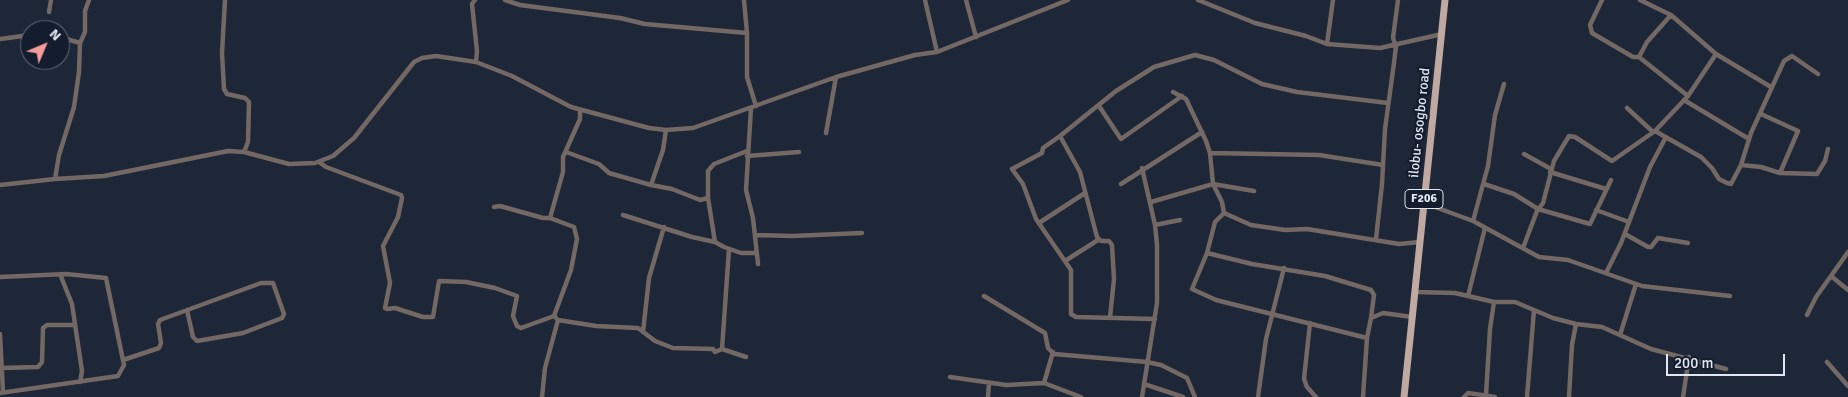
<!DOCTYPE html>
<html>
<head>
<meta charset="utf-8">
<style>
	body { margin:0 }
	#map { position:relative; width:1848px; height:397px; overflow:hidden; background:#1d2737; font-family:Signika,sans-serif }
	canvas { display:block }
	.north { position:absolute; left:20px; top:20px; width:50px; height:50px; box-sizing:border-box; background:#141d2d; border:1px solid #666e7c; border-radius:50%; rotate:45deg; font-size:14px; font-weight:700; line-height:20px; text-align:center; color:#e0e7f2 }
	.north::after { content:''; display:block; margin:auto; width:18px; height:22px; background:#f59b99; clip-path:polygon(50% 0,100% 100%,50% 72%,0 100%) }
	.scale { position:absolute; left:1666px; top:354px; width:119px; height:22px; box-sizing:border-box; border:2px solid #e0e7f2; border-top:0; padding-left:6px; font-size:15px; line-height:18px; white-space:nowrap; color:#e0e7f2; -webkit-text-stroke:4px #141d2d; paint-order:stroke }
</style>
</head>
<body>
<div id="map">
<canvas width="1848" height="397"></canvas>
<div class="north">N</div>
<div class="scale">200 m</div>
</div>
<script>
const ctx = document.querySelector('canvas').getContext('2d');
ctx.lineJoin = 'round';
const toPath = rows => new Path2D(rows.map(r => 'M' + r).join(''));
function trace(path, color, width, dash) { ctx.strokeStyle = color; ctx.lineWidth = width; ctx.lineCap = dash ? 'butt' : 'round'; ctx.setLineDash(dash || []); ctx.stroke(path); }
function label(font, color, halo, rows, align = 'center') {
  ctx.font = font + ' Signika,sans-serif'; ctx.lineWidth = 4.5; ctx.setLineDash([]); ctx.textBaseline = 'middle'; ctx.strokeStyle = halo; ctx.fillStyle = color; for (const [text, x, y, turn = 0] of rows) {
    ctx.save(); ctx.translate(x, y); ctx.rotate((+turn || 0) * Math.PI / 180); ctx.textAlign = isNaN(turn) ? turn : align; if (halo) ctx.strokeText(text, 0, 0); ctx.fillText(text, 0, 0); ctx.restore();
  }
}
trace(toPath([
	[225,0,222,53,224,89,227,94,245,98,249,102,248,142,244,152],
	[475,0,472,4,477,51,476,62],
	[505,0,520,5,620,18,645,24,747,33,747,77,756,106],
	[744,0,747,33],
	[925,0,937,52],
	[966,0,976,37],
	[1198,0,1255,23,1306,36,1327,44,1380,48,1442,34],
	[1602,0,1590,25,1592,33,1633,57,1639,57,1688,96],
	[1640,0,1671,15,1716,54,1771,87],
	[49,12,51,0],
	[60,37,80,43],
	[0,39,30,35],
	[1327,44,1333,0],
	[1716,54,1688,96,1655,131,1701,157,1712,168,1719,179,1727,183,1731,184,1741,165,1751,133,1784,61,1792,56,1818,74],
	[1639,57,1647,42,1671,15],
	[1173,92,1186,99,1206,141,1210,153,1213,184,1222,202,1224,213,1215,222,1207,253,1192,289,1216,300,1367,338],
	[1684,100,1749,139],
	[1099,106,1121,139,1182,96],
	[751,108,746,190,753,218,758,264],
	[1627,108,1652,131],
	[1761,114,1798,131,1780,173],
	[666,130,663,150,651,185,672,189,700,200,708,198],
	[826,133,836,77],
	[1060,136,1043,148,1042,153,1012,169,1023,184,1036,219,1071,270,1071,314,1076,317,1155,319],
	[566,152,599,164,609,173,651,185],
	[1210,153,1319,155,1383,165],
	[1524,154,1551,169],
	[747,156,799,152],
	[319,162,326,167,401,195,402,198,398,217,383,246,390,283,385,308,387,309,395,308,423,317,433,317,439,281,466,282,495,288,517,296,513,316,517,326,521,328,554,316,558,320,596,326,638,328,655,341,673,348,713,349,715,352,722,349,746,357],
	[1741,165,1761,167,1780,173,1817,174,1825,161,1828,149],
	[1550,172,1606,189],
	[55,179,59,155,74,107,79,72,80,43,85,32,85,11,89,0],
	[1121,184,1202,132],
	[1484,184,1514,194,1538,209,1590,224,1611,180],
	[0,185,55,179,104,176,228,151,244,152,289,164,315,163,333,156,354,138,414,62,422,58,436,56,476,62,512,76,571,107,649,128,666,130,693,128,836,77,915,55,937,52,1068,0],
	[1151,202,1213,184,1254,191],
	[1424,203,1473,221,1539,257,1568,260,1642,286,1730,296],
	[494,207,500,206,543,218,550,218,563,172,563,157,580,119,580,110],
	[1596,210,1629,222],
	[1224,213,1251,225,1285,230,1307,229,1399,244,1420,242],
	[623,215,692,237,715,242,724,247,741,253,755,253],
	[550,218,574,227,577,239,571,270,554,316],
	[1473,221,1488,166,1495,115,1504,84],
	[1039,223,1085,193],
	[1155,225,1180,220],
	[1625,234,1648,247,1651,247,1658,238,1688,243],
	[755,235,792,236,862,233],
	[1376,239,1382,184,1385,129,1394,63,1396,46,1393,38,1398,0],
	[715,242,708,198,708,171,714,164,747,151],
	[1523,248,1537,211,1543,203,1554,161,1569,136,1575,137,1612,161,1655,131],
	[1207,253,1252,264,1325,276,1371,290,1374,295,1371,318],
	[1065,261,1098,240],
	[1606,273,1621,243,1650,167,1666,137],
	[60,274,72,304,82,371,80,382],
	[1831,276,1848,290],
	[0,277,66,274,106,278,124,365,118,376,0,393],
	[1415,292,1455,293,1494,302,1515,302,1553,318,1576,324,1602,327,1651,349,1726,369],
	[984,296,1045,333,1048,348,1054,354,1147,362,1161,365,1187,378,1195,397],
	[1468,296,1485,228],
	[1807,315,1816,297,1848,252],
	[1110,317,1114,279,1112,245,1109,241,1101,241,1097,237,1080,172,1060,136,1116,91,1154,67,1195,55,1214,60,1262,84,1297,92,1388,103],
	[1310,323,1304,379,1307,387,1316,397],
	[643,332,649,278,664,227],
	[0,334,3,392],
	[1620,335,1636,284],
	[722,349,729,249],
	[123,360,159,348,161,343,158,324,160,320,261,283,273,283,284,314,282,318,243,333,197,341,193,337,187,310],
	[1827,362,1848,386],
	[1,368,38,367,42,362,43,328,47,325,75,325],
	[950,377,1006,385,1044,383,1081,397],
	[1044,383,1053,352],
	[1144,384,1183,397],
	[1486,395,1490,329,1494,302],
	[542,397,545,368,558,320],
	[988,397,989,383],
	[1142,397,1157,303,1157,245,1155,225,1142,168],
	[1258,397,1266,339,1284,268],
	[1363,397,1367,338,1371,318,1383,313,1412,317],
	[1464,397,1468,393,1495,397],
	[1527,397,1534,310],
	[1569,397,1572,345,1576,324],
	[1683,397,1689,357]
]), '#736864', 4.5);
trace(toPath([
	[1404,397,1445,0]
]), '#c0a9a1', 7);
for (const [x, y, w] of [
	[1424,199,38]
]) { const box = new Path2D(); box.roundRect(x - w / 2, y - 9.5, w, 19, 4); ctx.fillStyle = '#141d2d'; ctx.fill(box); trace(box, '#e0e7f2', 1); }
label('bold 12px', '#e0e7f2', null, [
	["F206",1424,199]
]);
label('14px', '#e0e7f2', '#141d2d', [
	["ilobu- osogbo road",1420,123,-84]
]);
</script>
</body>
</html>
